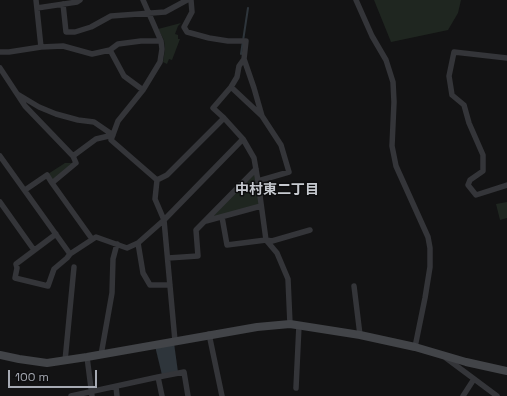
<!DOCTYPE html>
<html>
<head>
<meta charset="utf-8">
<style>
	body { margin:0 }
	#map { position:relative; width:507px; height:396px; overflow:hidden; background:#131314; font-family:"Space Grotesk",sans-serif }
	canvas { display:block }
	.scale { position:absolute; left:8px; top:370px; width:89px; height:18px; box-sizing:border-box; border:2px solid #a6aab3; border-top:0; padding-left:5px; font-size:12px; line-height:14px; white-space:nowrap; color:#a6aab3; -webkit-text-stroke:3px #0e0e0f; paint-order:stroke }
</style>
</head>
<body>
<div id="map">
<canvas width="507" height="396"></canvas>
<div class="scale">100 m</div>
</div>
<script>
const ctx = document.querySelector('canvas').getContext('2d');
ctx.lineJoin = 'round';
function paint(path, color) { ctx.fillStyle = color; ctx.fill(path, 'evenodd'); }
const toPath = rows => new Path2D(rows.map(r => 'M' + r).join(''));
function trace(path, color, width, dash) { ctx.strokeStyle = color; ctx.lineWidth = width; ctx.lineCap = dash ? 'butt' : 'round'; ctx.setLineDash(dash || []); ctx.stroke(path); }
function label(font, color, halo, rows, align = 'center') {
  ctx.font = font + ' "Space Grotesk","Noto Sans JP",sans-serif'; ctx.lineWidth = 3; ctx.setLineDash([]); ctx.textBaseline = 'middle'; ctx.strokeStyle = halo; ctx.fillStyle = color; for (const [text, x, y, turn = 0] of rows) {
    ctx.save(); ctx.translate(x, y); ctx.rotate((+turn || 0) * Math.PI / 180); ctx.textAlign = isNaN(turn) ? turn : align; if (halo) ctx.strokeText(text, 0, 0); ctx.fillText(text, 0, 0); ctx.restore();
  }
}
paint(toPath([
	[374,0,461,0,458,13,448,30,391,42],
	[181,23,178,26,175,34,178,35,178,39,180,39,172,60,169,59,167,64,163,62,165,49,164,40,158,29],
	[65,163,74,163,52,181,48,174],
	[255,171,260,205,207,220],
	[507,202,507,218,500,220,496,204]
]), '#1f2620');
paint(toPath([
	[174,343,178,372,162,375,155,346]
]), '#2e353b');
trace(toPath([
	[241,54,248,8]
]), '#2e353b', 2);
trace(toPath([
	[36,0,41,47,63,46,92,54,110,50,118,44,141,41,161,41],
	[143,0,161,41,162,49,160,62,143,90,118,121,111,140,157,180,155,199,164,220,175,341],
	[191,0,192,12,184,27,187,32,209,38,228,41,246,41,244,59,239,66,237,77,231,87,213,108,224,118],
	[356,0,372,36,386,60,393,82,394,102,392,146,396,166,428,237,430,248,430,267,425,298,415,347],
	[63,4,66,32,75,32,91,27,111,16,165,12,187,0],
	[37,8,77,2,80,0],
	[110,50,124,76,143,90],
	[0,52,9,52,41,47],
	[507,58,454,52,449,76,452,95,464,105,469,123,483,155,483,171,470,180,468,185,476,195,507,185],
	[244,59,254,88,262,116],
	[0,68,25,106,73,156],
	[231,87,262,116,281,145,289,172,258,181],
	[19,95,39,107,56,114,78,120,94,122,113,135],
	[0,156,70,254],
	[157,180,167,175,224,118,243,139,254,158,258,181,266,240,277,253,288,279,290,324],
	[52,183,92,239],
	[25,190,47,175,52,183,76,163,73,156,96,139,113,135],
	[0,202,34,250],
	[222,217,227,245,266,240,272,241,310,230],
	[206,221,261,206],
	[56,234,16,264,17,268,15,278,48,286,54,269,67,258,70,254,96,237,127,248,138,243,164,220,243,139],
	[138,243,143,273,150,285,170,285],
	[168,258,198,256,196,230,256,169],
	[354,286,360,335],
	[209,334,222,396],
	[101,355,112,293,113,259,117,244],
	[87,357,92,396],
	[446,358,497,396],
	[65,361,74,267],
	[158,377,184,372,188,396],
	[116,387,117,396],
	[296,388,299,325],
	[71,396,158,377,162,396],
	[463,396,474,379]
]), '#343539', 5.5);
trace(toPath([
	[0,355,19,359,47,363,87,357,257,327,290,324,360,335,415,347,466,362,507,371]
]), '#424448', 8);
label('bold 14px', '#c6c9cf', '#0e0e0f', [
	["中村東二丁目",277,190]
]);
</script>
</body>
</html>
